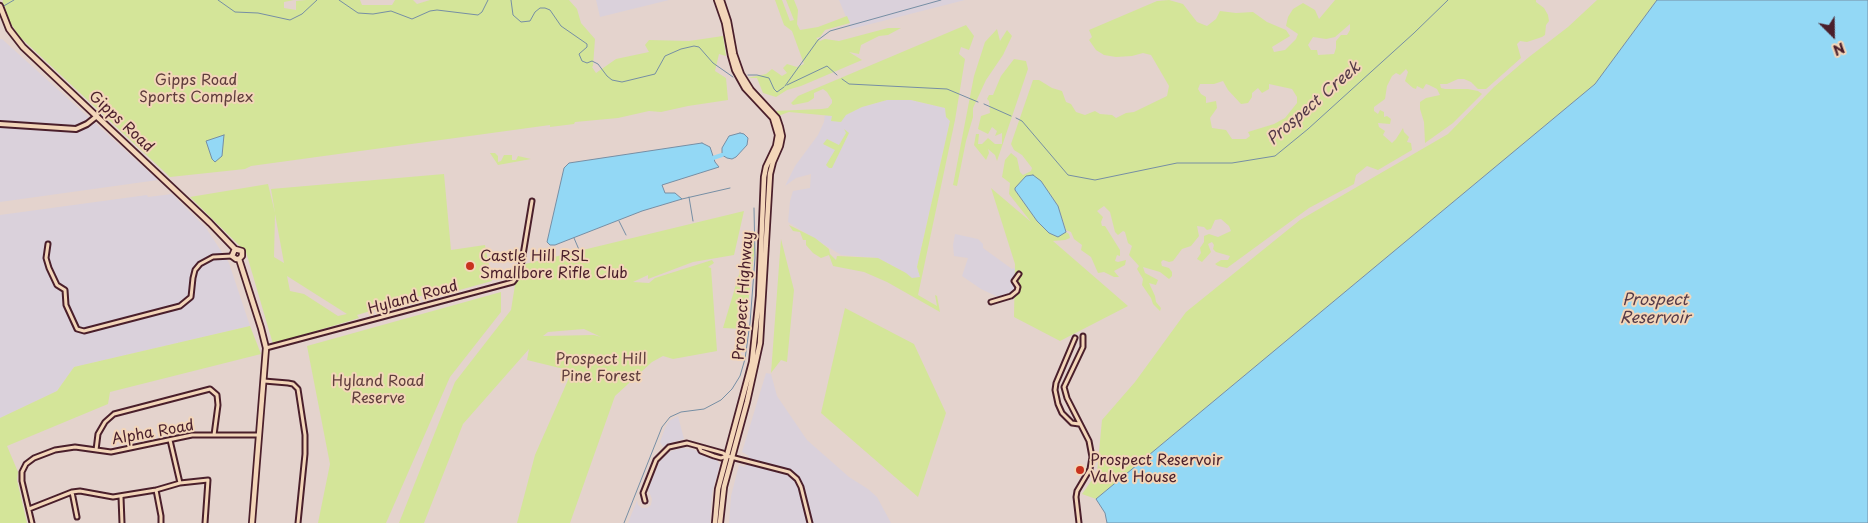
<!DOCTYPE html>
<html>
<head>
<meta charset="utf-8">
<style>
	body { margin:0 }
	#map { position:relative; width:1868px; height:523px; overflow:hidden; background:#e4d3cd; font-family:"Playpen Sans",sans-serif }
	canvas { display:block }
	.north { position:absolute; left:1808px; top:10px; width:50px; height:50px; -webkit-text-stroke:4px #f3d6b9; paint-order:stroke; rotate:157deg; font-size:14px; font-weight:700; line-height:20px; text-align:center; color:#4a1f2b }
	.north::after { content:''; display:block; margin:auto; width:18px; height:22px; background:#4a1f2b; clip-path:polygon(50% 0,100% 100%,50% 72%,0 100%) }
</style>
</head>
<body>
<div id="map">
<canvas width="1868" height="523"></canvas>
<div class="north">N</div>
</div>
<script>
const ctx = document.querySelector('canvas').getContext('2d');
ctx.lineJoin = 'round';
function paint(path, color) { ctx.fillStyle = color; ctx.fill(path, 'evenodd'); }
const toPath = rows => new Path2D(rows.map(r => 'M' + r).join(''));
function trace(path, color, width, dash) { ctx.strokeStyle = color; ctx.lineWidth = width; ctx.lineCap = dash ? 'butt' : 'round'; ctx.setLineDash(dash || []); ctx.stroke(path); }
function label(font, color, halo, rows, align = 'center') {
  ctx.font = font + ' "Playpen Sans",sans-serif'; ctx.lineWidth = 4; ctx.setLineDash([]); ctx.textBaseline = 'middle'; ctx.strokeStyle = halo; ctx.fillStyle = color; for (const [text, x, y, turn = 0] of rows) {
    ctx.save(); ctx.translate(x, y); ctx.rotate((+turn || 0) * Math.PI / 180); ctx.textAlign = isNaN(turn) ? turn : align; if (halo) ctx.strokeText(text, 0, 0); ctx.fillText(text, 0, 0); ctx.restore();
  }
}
paint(toPath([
	[596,0,669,0,600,17],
	[839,0,965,0,851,29],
	[0,39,2,39,158,180,0,202],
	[887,100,911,100,945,108,950,121,917,267,920,277,912,279,906,273,878,258,841,255,788,222,790,201,793,191,810,188,811,174,796,178,785,186,795,166,818,135,824,122,825,115,832,116,831,121,862,107],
	[172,194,206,228,229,263,250,326,74,367,57,391,0,418,0,215,147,195,148,197],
	[955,234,978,239,983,244,983,248,1012,269,1014,268,1022,274,1016,296,1006,301,1004,296,998,297,981,289,962,276,968,258,954,256,953,245],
	[766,373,771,374,777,396,807,440,849,477,868,489,877,497,891,523,729,523,731,496,739,465,745,467,749,456,742,452],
	[678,416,684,439,673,442,663,447,660,442,665,428,669,421],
	[683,448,692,449,717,460,720,465,712,493,710,523,628,523,637,500,638,505,642,508,647,508,651,505,652,499,648,489,660,461,671,451]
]), '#dad1db');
paint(toPath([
	[3,0,294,0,284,2,284,8,296,10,296,1,306,0,360,0,362,5,392,5,395,0,413,0,417,4,430,0,569,0,577,9,581,23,595,39,593,66,592,67,596,73,616,59,649,52,645,45,649,40,689,41,723,36,726,56,719,54,715,71,726,78,728,100,688,106,661,112,649,111,618,118,575,122,574,124,550,127,550,125,251,166,245,169,170,177,19,36,8,19,5,7,2,7],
	[775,0,782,0,790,21,794,20,786,0,794,0,798,10,797,24,800,30,818,27,847,16,850,23,825,30,820,37,816,38,820,41,825,39,839,41,888,28,901,28,888,35,879,36,861,45,859,54,849,52,862,60,801,86,787,90,776,97,763,93,757,78,747,78,766,74,772,69,782,76,787,73,783,68,787,64,797,67,804,64,792,31,784,25],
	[1169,0,1183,4,1197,22,1207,26,1216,19,1220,11,1236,13,1253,12,1267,22,1286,30,1290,36,1272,47,1274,52,1285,50,1296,39,1298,34,1286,26,1288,17,1293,9,1303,3,1315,10,1319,19,1335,0,1536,0,1536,2,1544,8,1548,15,1549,21,1546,25,1545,35,1542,37,1527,42,1520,41,1517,44,1521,58,1486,89,1478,89,1471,82,1464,79,1458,79,1447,84,1440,84,1441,88,1445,89,1468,89,1478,91,1482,94,1453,123,1425,143,1424,122,1420,109,1420,102,1426,98,1440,95,1437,89,1429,85,1426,84,1423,89,1417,86,1416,89,1413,88,1405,81,1408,72,1406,69,1400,75,1396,73,1392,76,1387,86,1385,99,1374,107,1374,111,1378,114,1380,110,1384,112,1384,117,1387,116,1391,119,1390,124,1378,123,1379,127,1385,131,1383,135,1392,143,1396,139,1403,128,1404,132,1409,137,1407,142,1411,143,1412,150,1378,170,1367,166,1356,175,1354,184,1309,208,1227,268,1218,266,1215,264,1221,260,1228,260,1230,256,1216,252,1213,249,1214,245,1212,242,1208,244,1211,252,1202,262,1197,259,1201,253,1200,248,1204,242,1204,236,1209,234,1218,237,1231,231,1229,226,1221,219,1215,220,1211,229,1207,230,1204,227,1197,226,1199,236,1191,246,1182,249,1173,261,1169,262,1163,260,1161,262,1162,266,1169,268,1172,272,1172,276,1169,279,1160,272,1143,267,1145,273,1158,280,1156,285,1149,283,1155,296,1156,302,1161,308,1160,311,1153,304,1151,298,1142,285,1143,279,1137,269,1139,266,1129,255,1132,246,1128,243,1125,232,1123,231,1118,235,1115,232,1110,212,1104,206,1097,211,1103,217,1101,222,1102,226,1105,226,1120,250,1120,256,1117,255,1115,261,1118,262,1126,260,1125,265,1114,271,1119,277,1114,277,1104,272,1098,273,1091,257,1081,250,1082,245,1074,239,1071,232,1066,230,1058,206,1041,181,1015,190,1037,221,1049,233,1058,236,1066,232,1069,234,1070,238,1065,240,1053,241,1128,306,1060,341,1014,317,1015,264,991,188,1031,222,1009,194,1010,183,1002,177,1005,160,1011,153,1017,158,1020,172,1023,175,1031,171,1032,168,1022,155,1014,150,1011,144,1033,80,1039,80,1052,88,1062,91,1066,102,1071,104,1076,112,1085,115,1095,111,1100,114,1112,115,1116,118,1126,113,1134,112,1167,96,1169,86,1151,55,1143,53,1132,56,1116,57,1104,55,1096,50,1089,40,1092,37,1089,30,1157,1],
	[1350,24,1350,30,1347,35,1341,35,1336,41,1336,48,1334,54,1318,55,1317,50,1311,50,1308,45,1313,37,1326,39,1335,37],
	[1223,81,1228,90,1241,104,1248,103,1252,97,1252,93,1258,88,1262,93,1269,89,1269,84,1292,89,1297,97,1297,103,1285,118,1274,124,1248,132,1250,136,1246,139,1232,139,1226,130,1212,128,1210,118,1217,108,1216,101,1206,103,1206,97,1201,94,1198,89,1200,84,1214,84],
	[1597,0,1657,0,1595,84,1096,499,1082,494,1097,473,1102,420,1135,382,1186,312,1300,220,1448,134,1494,87,1529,57,1568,27],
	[966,25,974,36,969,50,961,47,959,54,965,59,955,120,918,295,937,306,935,295,937,296,940,312,887,282,864,272,833,266,829,255,821,258,813,253,806,245,806,240,803,240,800,232,793,231,789,225,815,238,829,249,830,254,836,260,837,256,878,258,906,273,912,278,920,277,917,267,950,121,946,117,945,108,911,100,887,100,862,107,846,115,841,122,831,121,832,116,789,112,778,116,774,111,822,109,828,108,832,103,832,100,827,92,823,89,814,93,814,98,808,102,793,105,791,103,798,96],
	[997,29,1000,41,1007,30,1012,36,1003,55,986,80,973,108,973,117,966,141,957,186,953,185,974,76,985,42],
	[1014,59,1026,61,1028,69,997,161,995,155,988,149,989,153,986,160,974,145,976,134,979,134,978,144,982,144,988,138,995,144,1002,144,1002,133,995,136,997,131,992,127,988,134,978,129,981,116,990,113,989,101,987,99,989,95,993,95,1001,76],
	[844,129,849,133,832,168,829,168,826,165,835,150,823,144,827,139,839,145,846,133],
	[490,153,495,153,498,156,498,162,501,161,504,155,512,155,512,160,516,160,518,156,531,159,498,165],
	[444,174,451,250,485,245,492,281,456,291,454,286,357,315,359,318,273,344,246,252,190,197,268,184,275,213,271,189],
	[275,214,284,263,274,257],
	[287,276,347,314,338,316,304,294,290,291],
	[744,211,734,255,693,262,648,279,648,275,633,282,649,283,655,278,712,260,714,263,708,267,711,268,717,351,673,359,663,356,652,362,615,396,570,523,517,523,535,455,572,371,527,360,529,349,463,424,424,523,399,523,455,382,511,310,515,285,523,275,525,264],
	[584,329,601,337,594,335,543,336,548,332],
	[751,234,755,246,745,329,723,328],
	[781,239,794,290,787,362,781,360,771,373],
	[501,292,501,312,450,377,386,523,318,523,330,464,307,346],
	[845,308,914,344,946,413,918,497,821,413],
	[250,326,261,354,110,392,108,404,7,446,18,472,17,480,27,523,0,523,0,418,57,391,74,367]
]), '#d4e599');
const water = toPath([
	[1657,0,1868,0,1868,523,1107,523,1105,513,1096,499,1595,84,1657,0],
	[740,133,744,134,748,138,747,145,736,157,732,159,727,158,722,155,722,148,729,136,740,133],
	[224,135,222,156,215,162,212,159,206,141,224,135],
	[702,143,710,147,715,162,719,167,662,185,665,193,675,193,682,199,642,211,555,245,550,245,547,242,564,168,569,163,702,143],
	[1033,175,1041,181,1058,206,1066,232,1058,237,1049,233,1037,221,1015,190,1015,188,1026,176,1033,175]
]);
paint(water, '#93d8f5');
trace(water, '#768ea4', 1);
trace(toPath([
	[218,0,235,12,258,13,290,20,302,14,317,0],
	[339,0,358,13,373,14,391,11,412,19,430,11,437,10,478,15,482,12,488,0],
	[511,0,513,15,521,22,530,21,535,12,540,8,545,8,550,10,561,26,587,44,587,47,579,54,582,61,587,63,592,61,598,64,607,76,612,80,622,82,655,74,665,56,681,49,694,46,699,47,713,63,733,77],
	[2,7,14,0],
	[748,75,757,75,769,78,774,89,777,92,784,87],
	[842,79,849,84,947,89,978,102],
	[787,85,827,66,837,75],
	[785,86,818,40,830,31,941,0],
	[984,104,1011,116],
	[1016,118,1022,121,1068,175,1095,180,1177,163,1232,163,1275,156,1308,129,1414,33,1448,0],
	[689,197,693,221],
	[682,199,730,188],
	[619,221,626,235],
	[574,238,580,252],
	[624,523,662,427,670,417,681,412,704,409,721,400,732,389,740,376,745,359,750,323,755,258,754,208]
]), '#768ea4', 1);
trace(toPath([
	[713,158,722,155]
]), '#93d8f5', 4);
const minor = toPath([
	[48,244,46,258,49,268,57,285,65,290,66,305,77,329,84,331,180,306,191,297,193,278,195,270,200,264,213,257,232,256],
	[991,302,1011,296,1017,291,1018,287,1014,281,1019,274],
	[1075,338,1056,383,1055,390,1058,404,1062,413,1072,423,1079,424],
	[266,348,513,282,520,273,532,201],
	[264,381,288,383,293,384,298,389,305,435,305,454,298,523],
	[170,440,180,483],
	[699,447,701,451,714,456,721,458,727,456],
	[96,450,98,434,105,422,114,414,210,389,217,395,218,405,214,435],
	[156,490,161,516,161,523],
	[72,492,77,517],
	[121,497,122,523],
	[645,501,643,493,656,460,669,447,687,443,723,453,727,456,789,472,797,479,801,487,810,523],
	[29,509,72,492,80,491,113,497,156,490,180,483,208,480,205,523],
	[32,523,22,481,22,472,26,464,34,458,55,450,75,447,111,452,192,435,259,435],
	[1079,523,1076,497,1077,491,1090,469,1092,457,1089,441,1067,398,1064,387,1083,347,1083,336]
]);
const tertiary = toPath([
	[0,124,76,129,87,124,97,116]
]);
const secondary = toPath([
	[0,6,9,29,23,47,210,223,235,249],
	[235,249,242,251,242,256,239,259],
	[235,249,232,256,236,259,239,259],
	[239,259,261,328,266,348,252,523],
	[715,523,718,489,752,362,759,296,764,177,766,167,776,146,778,135,773,118,745,88,735,70,731,56,725,23,717,0],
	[720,523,724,487,747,402,760,343,770,174,773,162,780,146,782,136,780,127,777,118,751,90,741,74,734,54,728,21,721,0]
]);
trace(minor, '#4a1f2b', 7);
trace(tertiary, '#4a1f2b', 8);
trace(secondary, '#4a1f2b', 8);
trace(minor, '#f3d6b9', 3);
trace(tertiary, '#f3d6b9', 4);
trace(secondary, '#f3d6b9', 4.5);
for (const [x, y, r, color] of [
	[470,266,5,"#c8321e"],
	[1080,470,5,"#c8321e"]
]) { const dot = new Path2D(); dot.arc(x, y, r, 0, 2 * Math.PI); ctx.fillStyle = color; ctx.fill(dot); trace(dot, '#f3d6b9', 2); }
label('15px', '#5f3d3c', '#f3d6b9', [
	["Gipps Road",196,81],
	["Sports Complex",196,98],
	["Prospect Hill",601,360],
	["Pine Forest",601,377],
	["Hyland Road",378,382],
	["Reserve",378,399]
]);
label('15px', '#4a1f2b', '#f3d6b9', [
	["Gipps Road",121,122,43],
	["Prospect Highway",744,296,-86],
	["Hyland Road",413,298,-15],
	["Alpha Road",153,433,-10]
]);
label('15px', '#4a1f2b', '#f3d6b9', [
	["Castle Hill RSL",480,257],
	["Smallbore Rifle Club",480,274],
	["Prospect Reservoir",1090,461],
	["Valve House",1090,478]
], 'left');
label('italic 16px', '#553b49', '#f3d6b9', [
	["Prospect Creek",1314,104,-41],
	["Prospect",1655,301],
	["Reservoir",1655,319]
]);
</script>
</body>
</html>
